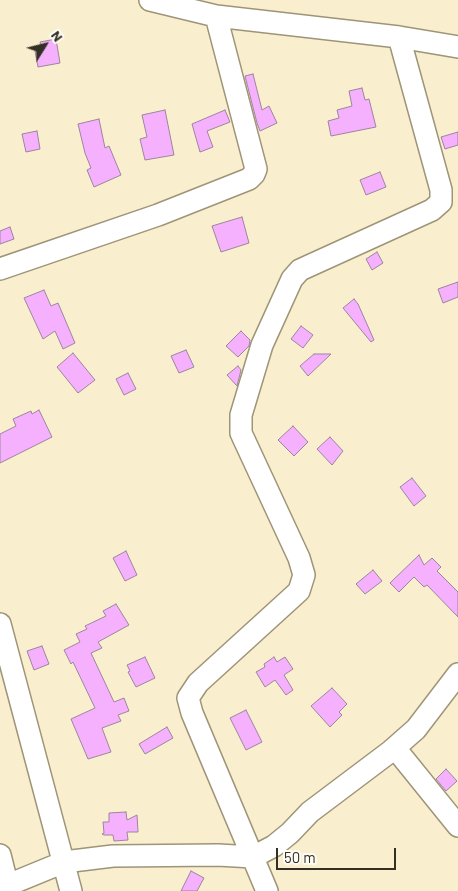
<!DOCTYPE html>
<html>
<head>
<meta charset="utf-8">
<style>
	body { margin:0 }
	#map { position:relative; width:458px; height:891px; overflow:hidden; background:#f9eece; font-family:Barlow,sans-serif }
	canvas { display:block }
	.north { position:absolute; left:20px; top:20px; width:50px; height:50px; -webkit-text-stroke:4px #fefcf5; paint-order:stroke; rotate:54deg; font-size:14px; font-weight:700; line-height:20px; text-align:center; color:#332f23 }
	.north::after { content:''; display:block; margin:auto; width:18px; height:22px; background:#332f23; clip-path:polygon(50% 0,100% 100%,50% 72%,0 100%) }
	.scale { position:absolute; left:276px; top:848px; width:120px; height:22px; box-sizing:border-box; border:2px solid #332f23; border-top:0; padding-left:6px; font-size:15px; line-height:18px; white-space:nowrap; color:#332f23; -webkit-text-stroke:4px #fefcf5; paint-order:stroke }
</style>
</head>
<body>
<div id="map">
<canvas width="458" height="891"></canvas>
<div class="north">N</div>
<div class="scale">50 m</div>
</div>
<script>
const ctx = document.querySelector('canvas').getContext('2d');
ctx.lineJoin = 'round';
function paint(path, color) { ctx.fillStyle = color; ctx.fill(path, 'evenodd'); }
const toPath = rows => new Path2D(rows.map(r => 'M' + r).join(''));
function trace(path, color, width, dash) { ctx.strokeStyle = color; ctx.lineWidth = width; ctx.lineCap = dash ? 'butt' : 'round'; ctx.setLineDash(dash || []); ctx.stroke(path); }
const building = toPath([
	[56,39,60,63,38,67,35,51,42,50,40,42,56,39],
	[253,74,262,110,269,106,277,123,260,131,257,123,245,76,253,74],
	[362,88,365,100,369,99,376,127,331,136,328,121,339,118,337,110,352,106,349,91,362,88],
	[165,110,174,155,145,160,140,139,147,137,142,115,165,110],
	[225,110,230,122,207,131,213,147,200,152,192,124,225,110],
	[99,119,105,148,109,146,121,175,94,187,87,170,91,168,85,153,78,124,99,119],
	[37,131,40,149,26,152,22,134,37,131],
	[458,132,458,145,445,149,441,137,458,132],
	[380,172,386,187,366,195,360,180,380,172],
	[242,217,249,243,221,252,212,226,242,217],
	[10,227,14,239,0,244,0,231,10,227],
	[377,252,383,263,372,270,366,259,377,252],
	[458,282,458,297,443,303,438,289,458,282],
	[44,290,51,306,58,303,75,343,63,349,55,331,43,339,24,298,44,290],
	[354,299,358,304,374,340,371,342,343,308,354,299],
	[301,326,313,335,303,348,291,339,301,326],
	[241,331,250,340,249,346,238,357,226,346,241,331],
	[186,350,194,367,179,373,171,356,186,350],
	[73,353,95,380,78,393,57,367,73,353],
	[314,354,331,354,308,376,300,366,314,354],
	[238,366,241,370,237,386,227,375,238,366],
	[128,373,136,389,124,395,116,379,128,373],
	[39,410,52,437,0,463,0,434,16,426,13,419,31,411,32,414,39,410],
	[293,426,308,442,294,456,278,440,293,426],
	[330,437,343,451,332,465,317,449,330,437],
	[412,478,426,496,414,506,400,487,412,478],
	[126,551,137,575,125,581,113,558,126,551],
	[419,555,424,565,432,558,441,567,437,571,458,592,458,617,427,585,424,587,414,577,399,592,390,583,419,555],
	[373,570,382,581,365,594,356,584,373,570],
	[116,604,129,625,98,642,102,648,91,653,114,702,124,698,129,711,118,715,121,721,102,728,111,752,88,759,71,719,95,708,73,662,71,664,64,650,80,642,76,634,87,629,85,626,106,616,103,611,116,604],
	[42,646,49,664,34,670,27,651,42,646],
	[145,657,155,678,136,687,128,672,130,671,127,665,145,657],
	[274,657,277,662,285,657,293,669,284,675,293,690,286,695,275,680,265,687,256,672,265,667,264,664,274,657],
	[332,688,347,704,339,712,342,715,330,727,311,706,332,688],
	[246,710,262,742,246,750,230,718,246,710],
	[167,727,173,738,145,754,139,744,167,727],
	[446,769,457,781,446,791,436,779,446,769],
	[126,812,127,820,137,815,138,832,127,832,128,840,114,841,113,835,104,835,102,834,104,833,103,822,109,822,109,813,126,812],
	[191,871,204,878,197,891,181,891,191,871]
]);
paint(building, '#f6b1fe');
trace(building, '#9b859d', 1);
const minor = toPath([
	[150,0,216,16,399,37,458,47],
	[0,269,158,215,249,179,254,174,256,169,216,16],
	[0,624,71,891],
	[395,748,458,826],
	[0,855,9,891],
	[8,885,64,862,113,856,218,855,253,857,274,846,290,833,310,812,391,751,416,729,458,674],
	[267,891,192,713,188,698,198,683,299,591,304,575,299,558,241,433,241,415,262,345,292,279,300,270,432,210,441,202,441,190,399,37]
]);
trace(minor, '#9e9477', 24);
trace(minor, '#fff', 21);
</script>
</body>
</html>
